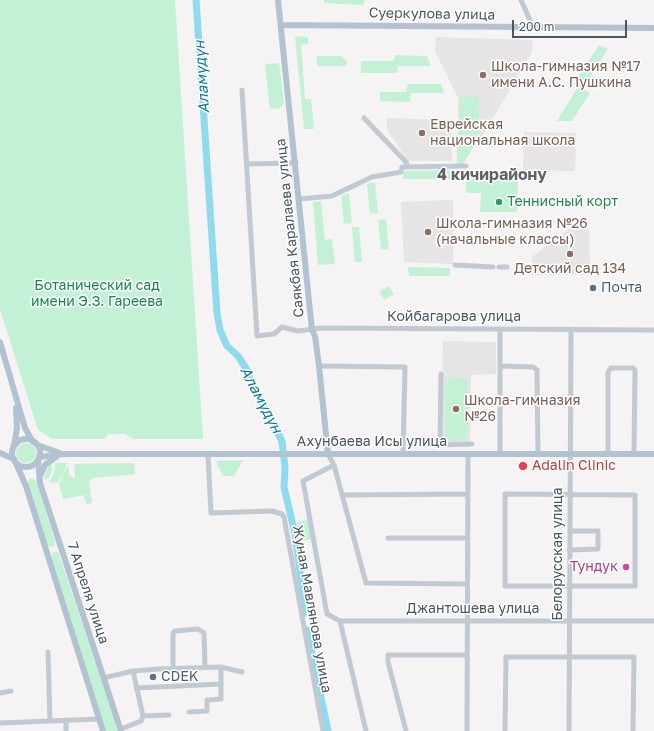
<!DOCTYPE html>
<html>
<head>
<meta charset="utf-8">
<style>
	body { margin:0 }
	#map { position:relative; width:654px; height:731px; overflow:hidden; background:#f5f3f3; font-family:"Golos Text",sans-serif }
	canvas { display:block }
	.scale { position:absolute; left:512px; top:20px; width:115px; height:18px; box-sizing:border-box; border:2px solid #4a5661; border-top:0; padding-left:5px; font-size:12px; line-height:14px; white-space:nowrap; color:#4a5661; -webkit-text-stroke:3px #fff; paint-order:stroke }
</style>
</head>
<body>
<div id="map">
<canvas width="654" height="731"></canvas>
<div class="scale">200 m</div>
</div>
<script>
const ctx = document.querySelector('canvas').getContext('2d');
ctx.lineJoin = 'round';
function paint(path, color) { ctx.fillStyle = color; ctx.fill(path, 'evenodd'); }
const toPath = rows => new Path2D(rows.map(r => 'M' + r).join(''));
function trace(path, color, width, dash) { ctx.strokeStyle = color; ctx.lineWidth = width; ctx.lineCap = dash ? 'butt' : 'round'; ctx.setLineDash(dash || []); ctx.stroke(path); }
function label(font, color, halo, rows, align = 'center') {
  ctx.font = font + ' "Golos Text",sans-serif'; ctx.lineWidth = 3; ctx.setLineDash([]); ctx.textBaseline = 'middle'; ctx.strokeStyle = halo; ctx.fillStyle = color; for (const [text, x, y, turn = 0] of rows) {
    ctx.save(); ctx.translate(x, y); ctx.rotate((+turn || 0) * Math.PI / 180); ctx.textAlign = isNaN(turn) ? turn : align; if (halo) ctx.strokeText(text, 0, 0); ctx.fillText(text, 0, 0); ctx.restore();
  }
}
paint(toPath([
	[436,37,533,40,532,52,480,140,458,140,458,98,435,51],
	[387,118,451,120,452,161,408,161,387,130],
	[524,132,576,133,575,171,523,170],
	[453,200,453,264,404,262,401,202],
	[569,229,589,229,590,275,531,275,532,257],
	[443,341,496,342,496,374,471,375,470,444,442,444]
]), '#e6e4e5');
paint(toPath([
	[0,0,175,0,203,439,133,439,125,434,109,434,104,439,53,439,38,430,0,309],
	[324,0,365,0,363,5,324,3],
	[295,36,308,37,308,44,301,45,305,99,311,99,314,129,304,129],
	[599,45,608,49,583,89,590,93,572,121,557,121,578,87,574,84],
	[395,55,427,56,431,66,398,66,397,73,361,73,361,61,394,61],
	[317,56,340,56,346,60,347,66,317,66],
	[279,63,284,103,280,108,270,109,265,64],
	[408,84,441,84,444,93,411,93,410,102,380,101,380,92,406,92],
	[460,97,479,97,479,134,459,134],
	[457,140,477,141,463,164,457,164],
	[457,170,453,179,403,179,403,171],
	[466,177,518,178,517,212,480,212,481,193,466,193],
	[375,182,378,213,370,214,367,184],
	[349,193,352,223,344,224,341,196],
	[321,201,325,240,332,239,335,264,318,265,313,202],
	[386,219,389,249,381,250,378,220],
	[352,227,359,227,362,262,355,262],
	[408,267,450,268,450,276,409,276],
	[389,286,394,294,384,300,379,292],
	[457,377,467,380,468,384,468,435,465,439,455,442,447,439,445,435,445,384,447,380],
	'16 453a10 10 0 1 1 20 0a10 10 0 1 1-20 0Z',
	[243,460,234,476,223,476,216,461],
	[52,461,52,471,49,478,44,480,44,477,48,467],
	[55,463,67,463,64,472,57,483,49,482,54,473],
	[134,463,135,474,92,478,89,482,92,503,86,504,84,495,63,499,59,483,67,467,69,468,69,475,74,478,75,477,74,464],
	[30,478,36,480,55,542,54,547,49,547,47,544,28,483],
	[308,520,312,539,300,541,297,522],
	[57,551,59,554,118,731,106,731,52,558,52,553]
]), '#c3f1d5');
trace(toPath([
	[196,0,217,313,220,330,227,346,238,356,247,370,253,387,282,441,285,468,284,487,295,534,301,579,303,614],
	[307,630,328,731]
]), '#90daee', 7);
trace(toPath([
	[521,0,533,27],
	[242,90,257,336,274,334,282,327,298,331,321,328,654,330],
	[364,118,406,162,408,167],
	[246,164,296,163],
	[300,199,332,196,372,177,401,172,402,167,466,166],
	[455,265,493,267],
	[499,267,507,267],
	[500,329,500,454],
	[319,366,405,367,403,454],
	[500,366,533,367,537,370,538,454],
	[441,374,440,445,472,444],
	[208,454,211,513,272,511,282,514,284,517,323,731],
	[328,454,334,465,303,481,327,614,340,621,366,731],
	[608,454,608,372,611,368,633,368,635,370,634,454],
	[334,465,366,583,467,584],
	[505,494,635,495,635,586,505,586,505,494],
	[343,495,468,494],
	[388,538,468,538],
	[569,550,598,549,598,531,570,531],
	[340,621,654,621],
	[48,652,50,721],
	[173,668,173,633,175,631,198,629,204,633,205,667],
	[103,678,133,671,159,669,221,667,242,672],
	[136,688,221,684],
	[0,693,11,691],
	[189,712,207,711,207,700,221,699,221,667],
	[143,716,169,715],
	[66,720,66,731],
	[0,723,100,719],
	[121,729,141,721,143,716,133,671],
	[406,731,388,662,388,655,467,655],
	[467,731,468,454],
	[505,731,506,657,634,657,633,731],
	[569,731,571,330]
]), '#c1cad2', 5);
trace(toPath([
	[278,0,312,330,315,336,319,366,328,454],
	[281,25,654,28],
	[0,342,25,428,33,442],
	'12 453a14 14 0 1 1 28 0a14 14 0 1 1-28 0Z',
	[37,445,60,453],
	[14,446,17,428,16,408],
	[0,453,14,459],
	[39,457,65,454,654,454],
	[38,460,40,483,53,523,121,731],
	[15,461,26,486,103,731],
	[40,476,45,465,56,457]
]), '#b3c2d1', 6);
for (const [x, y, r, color] of [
	[483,75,4,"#8d6e63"],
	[422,133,4,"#8d6e63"],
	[499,202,4,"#2e9e5b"],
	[428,232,4,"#8d6e63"],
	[570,254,4,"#8d6e63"],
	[593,288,4,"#5c6f8a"],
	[456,409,4,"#8d6e63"],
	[523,466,5,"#e0444e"],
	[626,567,4,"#d1479c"],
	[153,677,4,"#5c6f8a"]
]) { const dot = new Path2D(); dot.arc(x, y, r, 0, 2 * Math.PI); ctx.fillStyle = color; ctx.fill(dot); trace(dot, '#fff', 1.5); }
label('14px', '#4a5661', '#fff', [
	["Суеркулова улица",432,14,1],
	["Саякбая Каралаева улица",290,228,-96],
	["Койбагарова улица",454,317],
	["Ахунбаева Исы улица",372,442],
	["Белорусская улица",558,554,-90],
	["7 Апреля улица",88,593,72],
	["Жуная Мавлянова улица",312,609,80],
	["Джантошева улица",473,609]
]);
label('14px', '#785e54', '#fff', [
	["Школа-гимназия №17",491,67],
	["имени А.С. Пушкина",491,83],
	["Еврейская",430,125],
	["национальная школа",430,141],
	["Школа-гимназия №26",436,224],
	["(начальные классы)",436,240],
	["Детский сад 134",570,269,"center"],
	["Школа-гимназия",464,401],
	["№26",464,417]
], 'left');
label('14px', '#27864d', '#fff', [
	["Теннисный корт",507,202]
], 'left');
label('14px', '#17864f', '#fff', [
	["Ботанический сад",97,286],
	["имени Э.З. Гареева",97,302]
]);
label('14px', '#4e5e75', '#fff', [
	["Почта",601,288],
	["CDEK",161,677]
], 'left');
label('14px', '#be3a42', '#fff', [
	["Adalin Clinic",532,466]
], 'left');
label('14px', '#b23c85', '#fff', [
	["Тундук",618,567]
], 'right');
label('italic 15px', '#0c7c9b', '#fff', [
	["Аламүдүн",202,77,-94],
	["Аламүдүн",261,400,62]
]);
label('bold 16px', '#5f6368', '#fff', [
	["4 кичирайону",492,175]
]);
</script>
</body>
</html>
